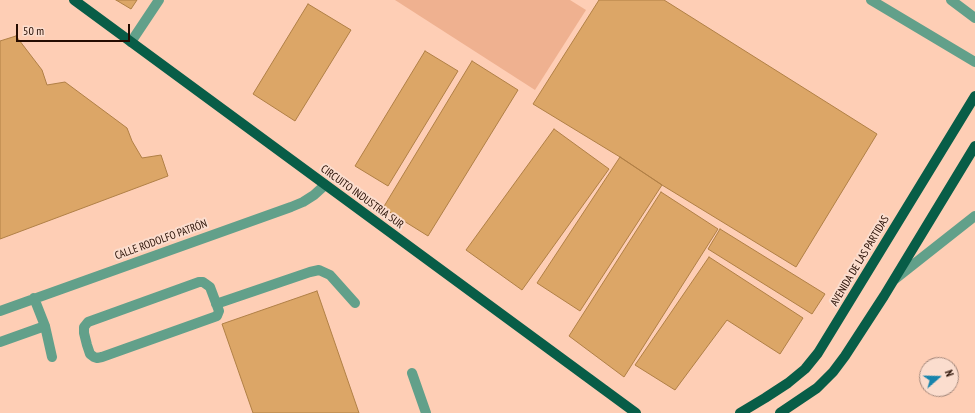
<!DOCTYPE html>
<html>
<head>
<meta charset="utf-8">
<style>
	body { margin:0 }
	#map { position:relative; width:975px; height:413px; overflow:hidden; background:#fbddce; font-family:"PT Sans Narrow",sans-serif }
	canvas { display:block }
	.north { position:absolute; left:919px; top:357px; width:40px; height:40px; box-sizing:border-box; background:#fbddce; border:1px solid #a5897c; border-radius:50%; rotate:70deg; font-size:11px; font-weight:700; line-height:16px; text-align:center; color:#250c01 }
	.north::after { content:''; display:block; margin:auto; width:14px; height:18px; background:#1784ac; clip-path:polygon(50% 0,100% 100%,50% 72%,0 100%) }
	.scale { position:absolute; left:16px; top:24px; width:114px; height:18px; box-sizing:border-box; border:2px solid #250c01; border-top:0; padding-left:5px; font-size:12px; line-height:14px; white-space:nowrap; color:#250c01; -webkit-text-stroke:3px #fbddce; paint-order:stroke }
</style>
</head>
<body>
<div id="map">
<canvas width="975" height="413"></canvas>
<div class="north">N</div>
<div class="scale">50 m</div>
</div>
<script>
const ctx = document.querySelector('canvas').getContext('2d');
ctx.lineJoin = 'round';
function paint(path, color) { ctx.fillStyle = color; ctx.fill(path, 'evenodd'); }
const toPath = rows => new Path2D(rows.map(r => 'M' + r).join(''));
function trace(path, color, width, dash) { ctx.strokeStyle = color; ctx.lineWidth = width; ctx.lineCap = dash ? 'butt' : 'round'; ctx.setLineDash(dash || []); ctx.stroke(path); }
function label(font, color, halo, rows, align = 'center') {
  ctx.font = font + ' "PT Sans Narrow",sans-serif'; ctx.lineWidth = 4; ctx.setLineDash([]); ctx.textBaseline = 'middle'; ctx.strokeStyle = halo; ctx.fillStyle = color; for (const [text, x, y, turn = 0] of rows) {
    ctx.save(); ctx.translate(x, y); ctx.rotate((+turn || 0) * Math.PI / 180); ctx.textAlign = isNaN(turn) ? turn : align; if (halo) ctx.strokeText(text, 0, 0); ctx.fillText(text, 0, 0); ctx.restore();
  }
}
paint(toPath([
	[0,0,975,0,975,413,0,413],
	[927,365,951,365,951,389,927,389]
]), '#feceb5');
paint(toPath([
	[395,0,570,0,586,10,535,90]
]), '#efb190');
const building = toPath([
	[116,0,137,0,131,9,116,0],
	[599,0,664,0,877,134,796,267,662,185,620,157,533,104,599,0],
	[308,4,351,30,295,121,253,94,308,4],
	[16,36,42,70,47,85,65,82,127,128,132,141,142,158,161,155,168,176,0,239,0,41,16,36],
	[425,51,458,71,388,186,355,166,425,51],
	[472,61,518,90,428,236,383,208,472,61],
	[554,129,609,169,522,290,466,250,554,129],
	[620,157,662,185,580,311,537,283,620,157],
	[661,192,718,229,624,377,569,336,661,192],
	[720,229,825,294,812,314,708,249,720,229],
	[709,257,803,318,780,354,727,320,675,390,635,365,709,257],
	[317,291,359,413,253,413,222,324,317,291]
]);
paint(building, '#dca667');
trace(building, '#b18046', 1);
trace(toPath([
	[871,0,975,62],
	[951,0,975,18],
	[131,42,159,0],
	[895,279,975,216],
	[199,282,203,282,210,287,219,311,217,316,102,357,97,358,94,357,90,354,87,345,84,333,84,327,88,322,199,282],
	[34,298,45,326,52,357],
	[216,304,310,272,319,270,330,275,355,303],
	[0,311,291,207,303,202,314,195,325,185],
	[0,342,45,326],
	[412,373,426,413]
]), '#62a08a', 10);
trace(toPath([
	[74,0,636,413],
	[740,413,765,398,788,383,805,369,818,353,975,96],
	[780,413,817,388,833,372,845,356,884,296,975,146]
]), '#085d47', 10);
label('11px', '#250c01', '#fbddce', [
	["CIRCUITO INDUSTRIA SUR",362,197,36],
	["CALLE RODOLFO PATRÓN",161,240,-20],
	["AVENIDA DE LAS PARTIDAS",860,261,-59]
]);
</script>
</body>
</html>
